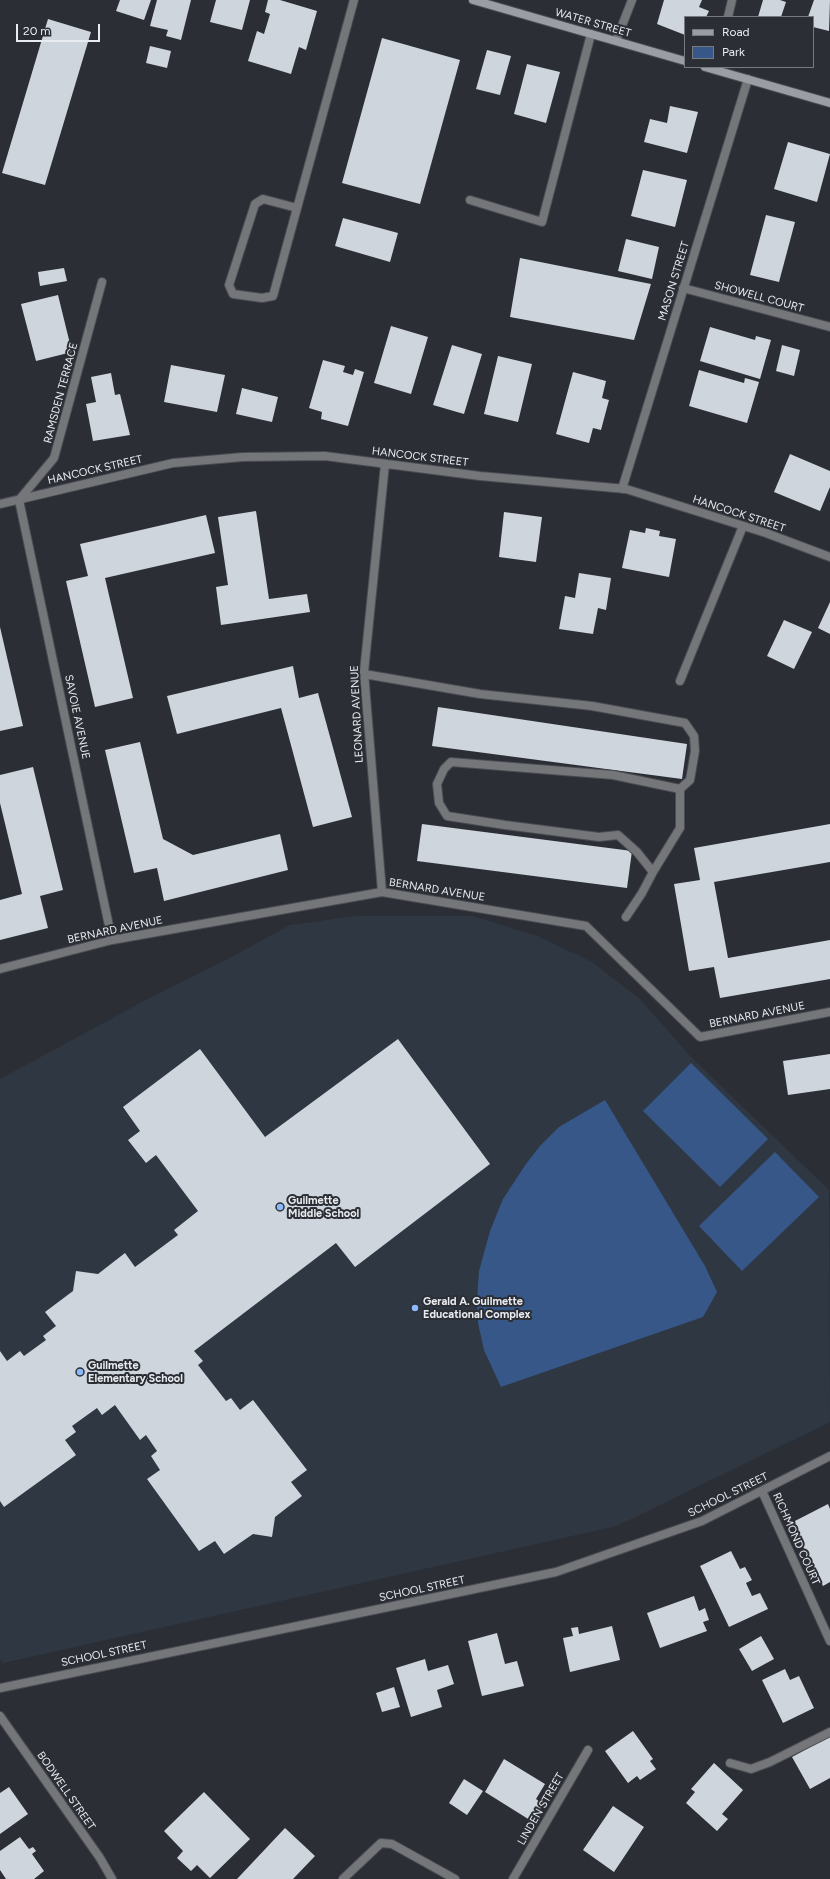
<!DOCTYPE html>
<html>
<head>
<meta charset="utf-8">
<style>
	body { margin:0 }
	#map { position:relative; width:830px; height:1879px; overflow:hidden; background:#2b2f35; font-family:Figtree,sans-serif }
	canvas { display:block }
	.legend { position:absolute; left:684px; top:16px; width:130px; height:52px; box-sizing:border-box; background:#2b2f35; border:1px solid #777a7f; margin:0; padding:5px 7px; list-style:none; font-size:12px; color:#e8ebef }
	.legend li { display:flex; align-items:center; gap:8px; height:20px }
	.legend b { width:20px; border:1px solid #777a7f }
	.scale { position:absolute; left:16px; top:24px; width:84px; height:18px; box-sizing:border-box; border:2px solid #e8ebef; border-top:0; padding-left:5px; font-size:12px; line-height:14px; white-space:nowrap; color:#e8ebef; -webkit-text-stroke:3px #2b2f35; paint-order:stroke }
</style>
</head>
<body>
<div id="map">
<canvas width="830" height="1879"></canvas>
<ul class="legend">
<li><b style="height:5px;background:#9a9ea4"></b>Road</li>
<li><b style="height:11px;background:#375788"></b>Park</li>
</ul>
<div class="scale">20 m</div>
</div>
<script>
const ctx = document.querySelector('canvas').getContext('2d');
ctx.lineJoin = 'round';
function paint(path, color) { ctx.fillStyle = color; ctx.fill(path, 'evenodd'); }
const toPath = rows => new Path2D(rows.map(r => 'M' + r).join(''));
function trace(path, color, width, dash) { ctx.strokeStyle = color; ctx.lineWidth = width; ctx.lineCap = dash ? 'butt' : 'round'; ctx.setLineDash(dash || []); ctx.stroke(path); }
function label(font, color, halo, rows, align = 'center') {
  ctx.font = font + ' Figtree,sans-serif'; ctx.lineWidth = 4; ctx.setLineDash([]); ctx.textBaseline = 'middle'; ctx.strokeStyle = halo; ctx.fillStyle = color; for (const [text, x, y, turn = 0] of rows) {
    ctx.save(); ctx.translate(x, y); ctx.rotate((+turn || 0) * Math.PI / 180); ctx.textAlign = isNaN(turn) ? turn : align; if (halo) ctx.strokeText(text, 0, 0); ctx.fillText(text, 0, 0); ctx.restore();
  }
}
paint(toPath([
	[355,916,473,916,537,936,592,962,641,1000,690,1056,829,1190,830,1422,617,1526,3,1663,0,1659,0,1079,157,994,224,961,290,925]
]), '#2f3743');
paint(toPath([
	[691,1063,768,1139,720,1187,643,1111],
	[605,1100,705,1266,717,1292,703,1317,501,1387,484,1350,478,1323,477,1300,479,1271,490,1231,503,1199,526,1164,540,1146,559,1127],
	[775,1152,819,1197,742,1271,699,1226]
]), '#375788');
paint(toPath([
	[120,0,151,0,144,20,116,11],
	[157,0,191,0,181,40,166,36,168,30,150,26],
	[216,0,250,0,242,30,210,22],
	[268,0,280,0,317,11,306,50,299,47,291,74,248,61,257,31,264,34,270,14,265,12],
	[664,0,702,0,699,7,709,11,706,17,685,17,685,35,657,24],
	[763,0,780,0,786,2,781,17,758,17],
	[814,0,830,0,829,31,813,27,813,17,808,17],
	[48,19,91,32,45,185,2,173],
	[382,38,460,60,420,204,342,183],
	[150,46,171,51,167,68,146,63],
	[487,50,511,56,500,95,476,89],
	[527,64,560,72,546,123,514,114],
	[670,106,698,112,687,153,644,142,650,119,667,123],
	[788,142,830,154,817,202,774,189],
	[643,170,687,180,675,227,631,216],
	[766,215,795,222,779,282,750,275],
	[343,218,398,233,390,262,335,246],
	[626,239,659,247,652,279,618,271],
	[520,258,651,284,634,340,510,317],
	[64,268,67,281,40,286,38,272],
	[58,295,72,352,36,361,21,304],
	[391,326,428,337,411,394,374,383],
	[710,327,755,340,756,336,771,340,760,379,700,361],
	[452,345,482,354,464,414,433,405],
	[782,345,800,350,794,376,776,371],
	[498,356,532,364,518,422,484,414],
	[323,360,345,366,343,372,353,375,355,369,364,372,348,426,321,419,322,412,309,408],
	[171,365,225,375,217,412,164,402],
	[699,370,744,383,745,378,759,382,747,423,689,406],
	[573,372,606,381,602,398,609,400,601,430,593,428,589,443,556,434],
	[111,373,115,395,120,394,130,435,93,441,86,404,96,402,91,377],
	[242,388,278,397,272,422,236,414],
	[790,454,830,471,830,487,820,511,774,492],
	[256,511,269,599,307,594,310,612,221,625,216,587,228,585,218,517],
	[504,512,542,517,536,562,499,557],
	[206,515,215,553,105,578,133,698,95,707,66,581,88,576,80,544],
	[646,528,660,531,659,536,676,539,669,577,622,568,630,530,645,533],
	[579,573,611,578,606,610,598,608,593,634,559,629,565,596,575,598],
	[830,602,830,634,818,628],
	[784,620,812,632,794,669,767,656],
	[0,627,23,726,0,731],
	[293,666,299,698,318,693,352,817,313,827,281,708,177,734,167,696],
	[438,707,687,744,682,779,432,746],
	[140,742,163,839,193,855,280,834,288,870,164,901,157,868,134,873,105,750],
	[33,767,63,890,40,896,48,928,0,940,0,900,22,894,0,803,0,775],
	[422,824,632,851,627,888,417,861],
	[830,824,830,862,714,882,728,958,830,940,830,979,720,998,714,967,689,971,674,884,700,880,694,848],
	[398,1039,490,1164,355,1267,336,1243,194,1351,203,1361,198,1365,226,1401,231,1398,240,1410,253,1400,307,1470,291,1482,302,1496,275,1517,272,1537,253,1534,224,1554,215,1541,199,1551,147,1479,160,1470,151,1456,157,1451,146,1435,140,1440,115,1405,102,1415,97,1408,72,1426,76,1432,65,1440,76,1455,4,1507,0,1501,0,1351,7,1361,20,1351,24,1356,46,1340,43,1336,56,1326,45,1312,73,1291,76,1271,98,1274,125,1253,135,1267,178,1235,174,1230,198,1211,156,1155,146,1163,128,1140,140,1131,123,1107,200,1049,265,1137],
	[830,1054,830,1089,788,1095,783,1061],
	[828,1504,830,1509,830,1582,823,1586,791,1523],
	[731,1551,740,1569,745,1567,752,1580,746,1583,752,1596,760,1593,768,1609,729,1627,700,1566],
	[694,1596,699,1611,705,1608,709,1620,703,1622,707,1631,660,1648,647,1613],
	[612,1626,620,1660,570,1672,563,1638,573,1636,571,1628,578,1627,579,1634],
	[497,1633,505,1664,517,1661,524,1686,482,1696,468,1641],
	[761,1636,774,1659,752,1671,739,1649],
	[425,1659,428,1671,448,1665,454,1684,437,1690,442,1707,411,1717,396,1668],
	[785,1669,790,1680,799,1676,814,1708,783,1723,762,1680],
	[394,1687,400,1707,382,1712,376,1693],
	[633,1731,653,1759,650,1761,656,1769,640,1780,637,1776,628,1783,605,1751],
	[830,1736,830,1778,810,1789,792,1757],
	[504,1759,545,1784,536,1799,543,1804,533,1822,485,1792],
	[714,1763,743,1790,722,1814,728,1819,717,1831,686,1803,695,1792,691,1789],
	[464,1779,483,1791,467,1815,449,1803],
	[9,1787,28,1814,0,1834,0,1793],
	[204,1792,250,1839,210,1878,197,1865,191,1871,177,1858,183,1851,164,1831],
	[613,1806,644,1827,614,1872,583,1850],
	[285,1828,315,1856,293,1879,237,1879],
	[20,1837,29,1849,33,1847,36,1851,32,1854,44,1871,34,1879,6,1879,0,1870,0,1851]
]), '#cfd5dd');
const service = toPath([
	[728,17,732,0],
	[470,200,542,222,591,34],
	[297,208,263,199,255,204,229,285,233,294,262,298,273,296,354,0],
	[364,674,480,694,592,706,685,723,694,736,695,751,690,780,680,789,613,775,451,762,444,769,437,784,439,803,447,816,505,825,599,837,618,835,637,852,653,872,642,893,626,917],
	[680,681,743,526],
	[653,872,680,828,680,789]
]);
const minor = toPath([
	[616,41,632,0],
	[102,282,54,458,19,500,112,940],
	[683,288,830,327],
	[622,489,748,79],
	[0,504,173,463,243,457,325,456,480,476,626,489,766,533,830,557],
	[382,892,364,672,385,464],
	[0,969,112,940,382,892,586,926,700,1037,830,1012],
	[762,1491,830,1641],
	[0,1688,556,1572,702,1521,830,1456],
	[0,1716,100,1858,112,1879],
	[730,1763,751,1769,770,1762,830,1732],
	[343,1879,381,1843,392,1844,455,1879],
	[513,1879,588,1750]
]);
const secondary = toPath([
	[473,0,685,61],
	[705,67,830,103]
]);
trace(service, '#494d53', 10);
trace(minor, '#494d53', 10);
trace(secondary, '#494d53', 10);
trace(service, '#747679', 8);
trace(minor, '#747679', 8);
trace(secondary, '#9a9ea4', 8);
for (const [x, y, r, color] of [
	[280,1207,4,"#8db9fc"],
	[415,1308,4,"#8db9fc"],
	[80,1372,4,"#8db9fc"]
]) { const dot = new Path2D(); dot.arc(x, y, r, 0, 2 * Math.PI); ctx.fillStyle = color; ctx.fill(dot); trace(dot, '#2b2f35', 1.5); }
label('11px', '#e8ebef', '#2b2f35', [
	["WATER STREET",593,23,16],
	["MASON STREET",674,281,-73],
	["SHOWELL COURT",759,297,15],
	["RAMSDEN TERRACE",61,393,-75],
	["HANCOCK STREET",420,457,7],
	["HANCOCK STREET",95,470,-13],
	["HANCOCK STREET",739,514,18],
	["LEONARD AVENUE",357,714,-93],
	["SAVOIE AVENUE",77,717,78],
	["BERNARD AVENUE",437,890,9],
	["BERNARD AVENUE",115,930,-12],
	["BERNARD AVENUE",757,1015,-11],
	["SCHOOL STREET",728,1495,-26],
	["RICHMOND COURT",796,1539,66],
	["SCHOOL STREET",422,1589,-12],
	["SCHOOL STREET",104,1654,-12],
	["BODWELL STREET",66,1791,55],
	["LINDEN STREET",541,1809,-60]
]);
label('bold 11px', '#e8ebef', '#2b2f35', [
	["Guilmette",288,1201],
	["Middle School",288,1214],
	["Gerald A. Guilmette",423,1302],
	["Educational Complex",423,1315],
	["Guilmette",88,1366],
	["Elementary School",88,1379]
], 'left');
</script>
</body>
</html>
